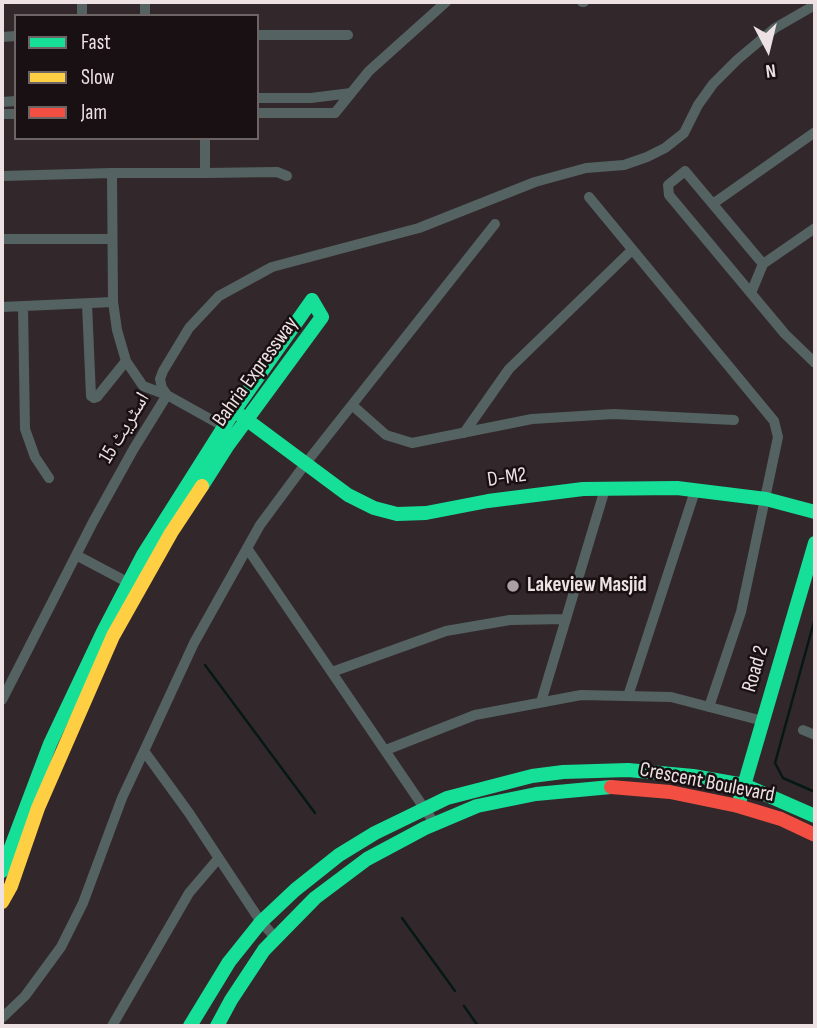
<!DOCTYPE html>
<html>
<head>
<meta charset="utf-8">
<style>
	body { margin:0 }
	#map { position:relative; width:817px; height:1028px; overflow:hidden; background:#32282b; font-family:"Sofia Sans Condensed",sans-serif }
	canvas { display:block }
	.frame { position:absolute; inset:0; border:4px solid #ede1e4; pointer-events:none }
	.legend { position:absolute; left:14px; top:14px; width:245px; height:126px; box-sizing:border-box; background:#181012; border:2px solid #6d6466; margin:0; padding:9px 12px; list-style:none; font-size:21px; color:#ede1e4 }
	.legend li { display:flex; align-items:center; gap:14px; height:35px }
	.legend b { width:35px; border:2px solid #6d6466 }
	.north { position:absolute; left:733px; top:14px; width:70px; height:70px; -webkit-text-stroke:5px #181012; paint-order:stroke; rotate:173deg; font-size:19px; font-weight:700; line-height:28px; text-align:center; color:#ede1e4 }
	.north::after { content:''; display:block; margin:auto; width:24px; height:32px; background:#ede1e4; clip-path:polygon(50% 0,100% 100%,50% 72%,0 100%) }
</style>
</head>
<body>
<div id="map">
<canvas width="817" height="1028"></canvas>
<div class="frame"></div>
<ul class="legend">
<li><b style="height:9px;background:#16e098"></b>Fast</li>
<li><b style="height:9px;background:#ffcf43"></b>Slow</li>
<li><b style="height:9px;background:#f24e42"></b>Jam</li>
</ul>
<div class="north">N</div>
</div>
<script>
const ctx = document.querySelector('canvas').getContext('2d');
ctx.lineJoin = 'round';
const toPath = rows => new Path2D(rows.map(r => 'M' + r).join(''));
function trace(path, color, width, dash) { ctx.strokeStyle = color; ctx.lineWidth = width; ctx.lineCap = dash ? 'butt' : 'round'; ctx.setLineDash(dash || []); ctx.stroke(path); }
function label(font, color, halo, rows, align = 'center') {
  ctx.font = font + ' "Sofia Sans Condensed","Noto Naskh Arabic",sans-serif'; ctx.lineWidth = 5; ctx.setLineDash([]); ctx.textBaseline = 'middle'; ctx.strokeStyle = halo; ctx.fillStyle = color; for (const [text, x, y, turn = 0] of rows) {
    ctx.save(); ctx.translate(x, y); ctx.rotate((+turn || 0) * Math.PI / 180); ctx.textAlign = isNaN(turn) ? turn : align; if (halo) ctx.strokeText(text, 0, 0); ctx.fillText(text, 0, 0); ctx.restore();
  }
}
trace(toPath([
	[815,618,775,763,783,778,815,792],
	[205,665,315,813],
	[402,918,455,991],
	[464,1006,478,1026]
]), '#061816', 2.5);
trace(toPath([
	[82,2,82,16],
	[582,2,584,2],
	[145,16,145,2],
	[257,35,348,35],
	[2,37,16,36],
	[257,98,311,98,351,93],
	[2,102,16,101],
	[257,113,335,113,369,71,446,2],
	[2,114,16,114],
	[205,173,277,172,287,176],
	[2,176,112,173],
	[589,197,774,421,778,437,741,612,709,707],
	[714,203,815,132],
	[2,239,112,239],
	[763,264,685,171,668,185,669,195,785,334,815,363],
	[751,293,763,264,815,228],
	[87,304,91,396,94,398,97,397,126,361],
	[2,307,113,302],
	[23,307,25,429,35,457,49,478],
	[352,405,386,435,412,443,532,419,614,414,734,420],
	[228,429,167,395,162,388,160,379,163,371,189,328,219,296,272,267,419,228,535,182,586,168,624,165,647,157,665,148,684,133,698,105,713,84,737,60,775,28,815,5],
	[464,433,509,369,632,250],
	[247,548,435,824],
	[76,555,129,583],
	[332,672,446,631,510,620,566,619],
	[628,696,695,491],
	[2,700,93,522,133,450,167,395,143,386,126,361,117,330,113,302,112,173,205,173,205,138],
	[541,702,605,489],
	[803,730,815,735],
	[386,750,475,715,581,695,671,697,763,721],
	[144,751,194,643,260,525,306,463,495,224],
	[2,1018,25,996,61,947,83,903,122,798,144,751,189,813,261,922,275,937],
	[112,1026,189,893,218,859]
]), '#546361', 10);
trace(toPath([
	[239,414,348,495,374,508,397,514,426,513,488,501,583,489,677,488,766,499,815,512],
	[738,806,815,543],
	[2,871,50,744,103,632,143,555,234,411,312,300,322,317,228,445,202,486],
	[190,1026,229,962,261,922,295,890,339,855,375,833,447,798,532,776,563,772,628,770,693,776,744,785,815,816],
	[217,1026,231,1000,264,950,315,898,367,859,425,828,477,806,536,794,611,787]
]), '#16e098', 14);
trace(toPath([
	[2,902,11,886,38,808,113,636,171,533,202,486]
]), '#ffcf43', 14);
trace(toPath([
	[611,787,670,792,738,806,781,819,815,835]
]), '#f24e42', 14);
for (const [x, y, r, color] of [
	[513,586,7,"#aca0a3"]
]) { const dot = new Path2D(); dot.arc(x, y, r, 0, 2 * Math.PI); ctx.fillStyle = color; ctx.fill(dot); trace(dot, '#181012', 2.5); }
label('21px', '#ede1e4', '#181012', [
	["Bahria Expressway",256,372,-54],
	["اسٹریٹ 15",125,428,-59],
	["D-M2",507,478,-8],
	["Road 2",756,669,-74],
	["Crescent Boulevard",707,783,11]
]);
label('bold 21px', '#ede1e4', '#181012', [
	["Lakeview Masjid",527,586]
], 'left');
</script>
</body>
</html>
